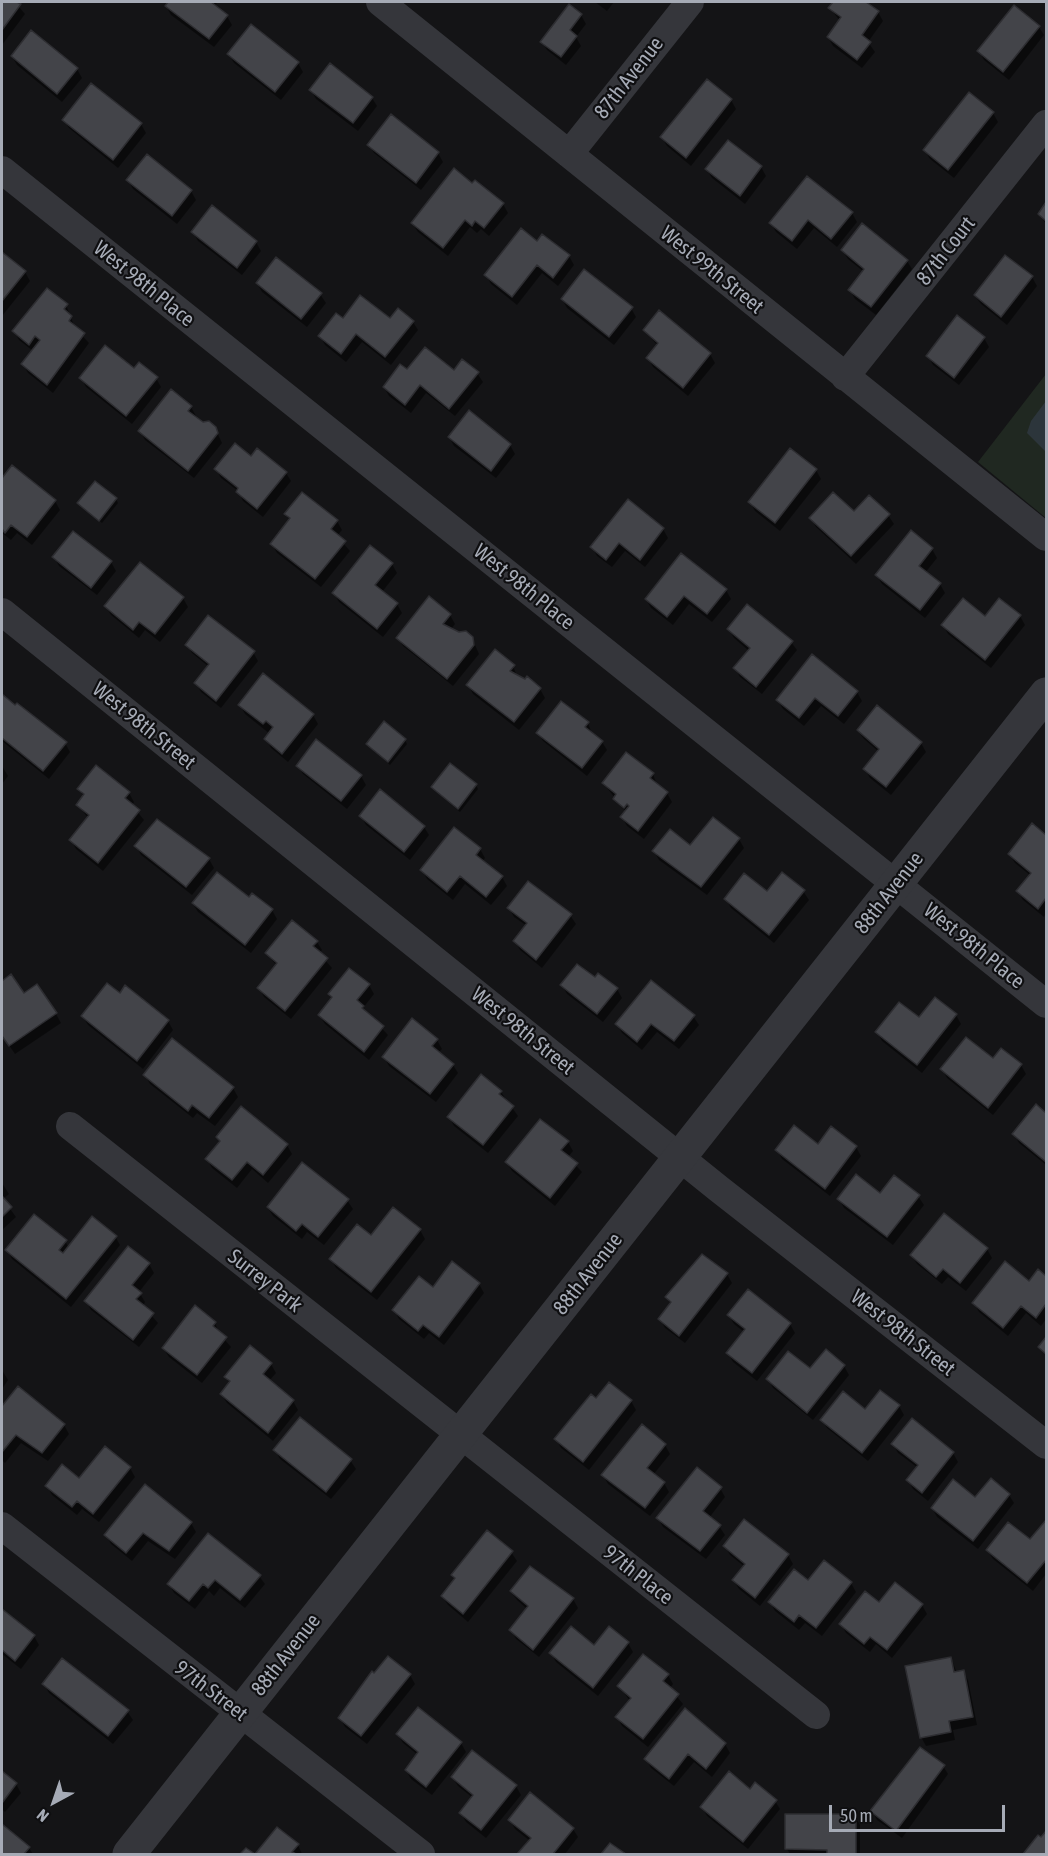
<!DOCTYPE html>
<html>
<head>
<meta charset="utf-8">
<style>
	body { margin:0 }
	#map { position:relative; width:1048px; height:1856px; overflow:hidden; background:#141416; font-family:"Asap Condensed",sans-serif }
	canvas { display:block }
	.frame { position:absolute; inset:0; border:3px solid #a6abb6; pointer-events:none }
	.north { position:absolute; left:24px; top:1772px; width:60px; height:60px; -webkit-text-stroke:4px #0f0f11; paint-order:stroke; rotate:220deg; font-size:16px; font-weight:700; line-height:24px; text-align:center; color:#a6abb6 }
	.north::after { content:''; display:block; margin:auto; width:21px; height:27px; background:#a6abb6; clip-path:polygon(50% 0,100% 100%,50% 72%,0 100%) }
	.scale { position:absolute; left:829px; top:1805px; width:176px; height:27px; box-sizing:border-box; border:3px solid #a6abb6; border-top:0; padding-left:8px; font-size:18px; line-height:21px; white-space:nowrap; color:#a6abb6; -webkit-text-stroke:4px #0f0f11; paint-order:stroke }
</style>
</head>
<body>
<div id="map">
<canvas width="1048" height="1856"></canvas>
<div class="frame"></div>
<div class="north">N</div>
<div class="scale">50 m</div>
</div>
<script>
const ctx = document.querySelector('canvas').getContext('2d');
ctx.lineJoin = 'round';
function paint(path, color) { ctx.fillStyle = color; ctx.fill(path, 'evenodd'); }
const toPath = rows => new Path2D(rows.map(r => 'M' + r).join(''));
function trace(path, color, width, dash) { ctx.strokeStyle = color; ctx.lineWidth = width; ctx.lineCap = dash ? 'butt' : 'round'; ctx.setLineDash(dash || []); ctx.stroke(path); }
function label(font, color, halo, rows, align = 'center') {
  ctx.font = font + ' "Asap Condensed",sans-serif'; ctx.lineWidth = 4.5; ctx.setLineDash([]); ctx.textBaseline = 'middle'; ctx.strokeStyle = halo; ctx.fillStyle = color; for (const [text, x, y, turn = 0] of rows) {
    ctx.save(); ctx.translate(x, y); ctx.rotate((+turn || 0) * Math.PI / 180); ctx.textAlign = isNaN(turn) ? turn : align; if (halo) ctx.strokeText(text, 0, 0); ctx.fillText(text, 0, 0); ctx.restore();
  }
}
paint(toPath([
	[1046,374,1046,518,978,462]
]), '#202821');
paint(toPath([
	[1046,401,1046,452,1027,433,1031,421]
]), '#2c353b');
paint(toPath([
	[2,2,15,2,25,14,2,45],
	[170,2,218,2,214,6,227,16,232,25,214,47,171,15,166,6],
	[595,2,614,2,607,11],
	[835,2,863,2,878,12,883,21,868,42,875,52,862,68,833,46,828,37,840,21,830,8],
	[570,7,581,15,586,24,576,37,581,46,566,65,547,50,542,42],
	[251,26,298,63,303,72,281,100,234,63,229,55],
	[1039,27,1044,35,1009,80,984,60,979,51],
	[12,56,77,69,82,78,62,102,17,65],
	[707,81,731,100,736,109,691,166,667,146,662,138],
	[91,85,141,124,146,133,118,168,69,128,64,120],
	[311,90,372,98,377,106,358,131,316,99],
	[993,113,998,122,954,178,930,159,925,151],
	[728,142,761,167,766,176,745,204,712,178,707,170],
	[369,145,438,153,443,162,421,190,374,153],
	[147,156,191,191,196,200,177,224,133,189,128,180],
	[472,185,503,204,508,213,489,236,481,229,477,233,470,227,448,256,418,232,412,223],
	[1046,205,1046,224,1039,214],
	[212,208,256,242,261,251,242,275,198,241,193,232],
	[852,213,857,222,837,247,814,228,797,249,776,232,771,223],
	[537,243,569,256,574,265,558,286,542,273,517,305,491,284,486,275],
	[842,250,907,261,912,269,876,315,855,299,850,290,864,272,848,259],
	[2,254,25,272,30,281,2,316],
	[1032,277,1037,286,1007,325,981,304,975,296],
	[257,283,320,294,326,303,307,327,262,292],
	[562,299,631,308,636,317,614,345,567,308],
	[66,305,75,328,89,343,53,393,28,373,23,364,33,351,19,340,14,331],
	[343,320,413,322,418,330,391,365,362,342,346,362,325,345,320,336],
	[645,331,710,354,715,363,688,396,653,367,648,358,658,346],
	[984,338,989,347,959,385,933,365,928,356],
	[134,370,156,378,161,387,132,424,86,387,81,378],
	[407,371,477,373,483,382,455,416,426,393,411,413,389,396,384,387],
	[191,407,196,416,195,418,215,428,222,443,194,478,145,440,140,431],
	[449,437,510,445,515,454,496,478,454,446],
	[251,458,286,473,291,481,263,517,243,501,238,491,221,478,216,469],
	[12,467,55,501,60,510,32,545,17,533,11,540,2,533,2,480],
	[816,470,821,479,780,531,755,511,750,502],
	[116,499,118,503,102,523,79,503],
	[628,501,663,529,668,538,645,567,625,551,612,567,597,556,592,547],
	[286,514,337,521,342,530,337,536,350,551,321,587,277,553,272,544,290,521],
	[854,514,888,515,894,524,856,564,816,527,811,518],
	[932,549,937,558,925,573,940,584,945,593,925,618,882,584,877,576],
	[54,557,111,562,116,571,97,595,59,566],
	[392,564,397,573,382,592,397,604,402,613,383,637,339,602,334,593],
	[726,590,731,599,712,622,689,604,673,625,651,608,646,599],
	[183,598,188,607,160,642,145,630,139,638,111,615,106,607],
	[450,615,455,624,452,628,459,634,472,638,479,654,453,686,403,646,398,638],
	[1020,616,1025,625,991,668,948,634,943,625,985,618],
	[729,630,791,642,797,650,762,694,740,677,735,668,749,651,734,638],
	[187,645,253,652,258,661,221,708,201,692,196,683,209,667,192,653],
	[513,666,517,676,540,689,545,698,519,730,473,694,468,685],
	[857,692,862,701,844,724,821,706,804,726,783,709,778,701],
	[2,696,65,743,70,752,49,779,2,741],
	[240,705,313,715,318,724,288,762,271,748,266,739,270,734,245,714],
	[588,723,592,734,602,742,607,750,587,776,543,741,538,733],
	[858,731,921,743,926,752,891,795,870,778,865,769,879,752,864,739],
	[405,740,407,744,390,765,368,744],
	[2,766,8,776,2,784],
	[298,766,361,776,366,785,347,809,303,774],
	[653,774,657,785,667,793,672,802,644,839,627,826,622,817,626,812,604,784],
	[476,785,478,789,460,812,432,788],
	[79,789,129,793,134,802,132,805,144,820,103,871,76,849,71,840,88,818,78,805,84,797],
	[361,816,424,827,429,835,410,860,366,825],
	[1032,825,1046,836,1046,913,1044,917,1023,900,1018,892,1031,876,1015,863,1009,854],
	[739,839,744,848,707,895,659,860,654,851],
	[136,846,209,859,214,868,192,895,141,855],
	[480,849,485,858,482,862,502,877,507,886,491,905,465,884,453,900,427,879,422,870],
	[803,891,809,900,774,943,731,908,726,899],
	[250,899,272,910,277,919,251,953,198,912,193,904],
	[509,908,570,915,576,924,542,968,520,950,515,941,527,926,514,917],
	[317,942,322,950,319,953,332,968,291,1019,264,997,259,988,277,966,266,953],
	[11,976,24,995,56,1014,61,1023,15,1054,2,1035,2,983],
	[595,979,617,989,622,998,603,1022,567,994,562,985],
	[369,985,374,994,363,1008,388,1035,369,1060,325,1024,319,1015,333,999,330,994],
	[126,988,168,1021,173,1030,143,1069,88,1025,83,1017,120,995],
	[936,999,956,1015,961,1024,922,1073,882,1041,877,1032,919,1019],
	[693,1016,699,1025,679,1049,657,1032,642,1050,622,1033,617,1024],
	[437,1040,442,1049,438,1053,453,1065,458,1073,436,1102,389,1066,384,1057],
	[1001,1050,1021,1065,1026,1074,993,1115,947,1078,942,1069,993,1060],
	[145,1075,233,1088,238,1097,215,1126,197,1113,193,1118,150,1084],
	[501,1092,518,1116,488,1153,454,1126,449,1117],
	[1036,1106,1046,1115,1046,1165,1019,1143,1014,1134],
	[832,1128,856,1147,861,1156,830,1196,782,1159,777,1150,818,1146],
	[218,1138,287,1145,292,1154,268,1183,252,1169,237,1188,212,1168,207,1159,221,1142],
	[568,1142,573,1151,568,1157,582,1172,555,1206,512,1171,507,1163],
	[2,1183,9,1194,3,1199,16,1217,2,1230],
	[880,1195,918,1196,924,1205,893,1245,844,1208,839,1199],
	[347,1200,353,1209,324,1245,307,1232,302,1239,273,1216,268,1208],
	[393,1209,420,1230,425,1239,377,1300,336,1268,331,1259,371,1237],
	[115,1236,120,1245,71,1307,12,1259,7,1250,65,1241,69,1248],
	[987,1249,992,1258,966,1291,948,1277,942,1284,917,1264,912,1256],
	[453,1263,479,1284,484,1293,444,1345,429,1333,424,1339,399,1319,394,1310,433,1289],
	[149,1264,154,1273,139,1292,145,1302,143,1306,158,1323,139,1347,91,1310,86,1301],
	[1038,1271,1046,1278,1046,1319,1041,1326,1026,1313,1008,1336,979,1312,974,1303,1029,1283],
	[727,1274,732,1283,685,1343,665,1328,660,1319,671,1304,667,1298],
	[729,1316,790,1324,795,1333,757,1381,733,1362,728,1353,744,1332,734,1324],
	[215,1323,219,1333,231,1347,202,1383,169,1357,163,1348],
	[826,1351,844,1366,849,1375,813,1420,773,1388,768,1379,810,1371],
	[271,1364,276,1373,269,1381,293,1401,298,1410,273,1441,227,1403,221,1394,230,1384,226,1377],
	[2,1370,8,1380,2,1389],
	[609,1384,631,1401,636,1410,589,1470,561,1448,556,1439],
	[18,1388,64,1425,69,1434,48,1461,21,1443,5,1463,2,1460,2,1409],
	[899,1406,904,1415,868,1461,827,1428,822,1420],
	[893,1444,953,1453,958,1462,928,1501,913,1489,908,1480,918,1468,898,1453],
	[665,1445,670,1454,653,1475,664,1483,669,1492,650,1516,608,1484,603,1475],
	[275,1450,350,1460,356,1469,331,1499,280,1459],
	[130,1468,135,1477,99,1522,82,1509,77,1515,52,1495,47,1486],
	[145,1486,191,1523,196,1532,175,1559,148,1541,132,1561,111,1544,106,1535],
	[720,1488,725,1497,709,1518,719,1526,725,1535,706,1559,663,1527,658,1518],
	[1009,1495,1014,1503,978,1549,937,1517,932,1508],
	[1046,1522,1046,1574,1033,1591,993,1559,987,1550,1031,1542],
	[725,1546,788,1555,793,1564,760,1606,739,1589,734,1581,745,1567,730,1555],
	[511,1552,517,1561,468,1622,448,1605,442,1596,456,1580,453,1575],
	[530,1568,573,1599,578,1608,539,1657,516,1639,511,1630,527,1609,517,1600,511,1592],
	[259,1576,265,1584,245,1608,220,1588,214,1596,209,1591,195,1609,174,1593,169,1584],
	[809,1582,851,1583,856,1592,822,1636,805,1623,799,1630,775,1611,770,1602],
	[880,1604,922,1605,927,1614,892,1658,876,1644,870,1652,846,1633,841,1624],
	[2,1610,34,1636,39,1645,21,1669,2,1654],
	[609,1628,628,1643,633,1652,598,1696,556,1662,551,1653,594,1647],
	[951,1658,957,1673,963,1672,968,1680,977,1725,953,1730,955,1740,926,1746,921,1737],
	[410,1675,415,1684,367,1744,345,1727,340,1718],
	[668,1675,673,1684,670,1688,683,1704,648,1747,622,1726,617,1717,630,1701,619,1686],
	[44,1684,127,1711,133,1720,113,1744,49,1693],
	[685,1710,725,1744,730,1753,712,1777,694,1762,674,1786,651,1768,646,1759],
	[398,1735,461,1743,466,1752,432,1795,411,1779,406,1770,418,1755,403,1743],
	[943,1766,948,1774,902,1838,877,1820,872,1811,904,1768],
	[2,1773,16,1784,21,1793,5,1812,2,1809],
	[452,1777,516,1786,521,1795,486,1838,466,1822,461,1813,473,1798,458,1786],
	[775,1801,780,1809,748,1849,707,1816,702,1807],
	[855,1816,860,1825,860,1854,790,1854,787,1849],
	[510,1820,573,1829,578,1837,565,1854,519,1854,530,1841,515,1829],
	[2,1826,29,1848,33,1854,2,1854],
	[277,1829,298,1845,302,1854,257,1854],
	[1046,1833,1046,1854,1025,1854,1038,1837,1041,1840]
]), '#0007');
const building = toPath([
	[2,2,17,2,21,4,2,30,2,2],
	[168,2,211,2,228,15,209,39,165,6,168,2],
	[833,2,866,2,879,11,862,35,871,42,857,60,827,37,841,17,828,8,833,2],
	[569,4,582,14,570,30,577,36,561,57,540,42,569,4],
	[1014,5,1040,26,1003,72,977,51,1014,5],
	[251,24,299,62,275,92,227,54,251,24],
	[31,30,78,68,57,94,11,56,31,30],
	[330,63,373,97,353,123,309,90,330,63],
	[707,79,732,99,686,158,660,137,707,79],
	[91,83,142,123,113,160,62,120,91,83],
	[969,92,994,112,948,170,923,150,969,92],
	[391,114,439,152,416,183,367,145,391,114],
	[728,140,762,166,740,196,705,169,728,140],
	[147,154,192,190,172,216,126,180,147,154],
	[454,168,472,183,475,180,504,203,484,228,475,221,472,226,465,220,443,248,411,223,454,168],
	[807,176,853,212,831,239,808,220,792,241,769,223,807,176],
	[1046,202,1046,221,1038,214,1046,202],
	[212,205,257,241,237,268,191,232,212,205],
	[862,223,908,260,871,307,848,290,864,269,841,250,862,223],
	[521,228,537,241,542,234,570,255,553,278,537,265,512,297,484,275,521,228],
	[2,252,26,271,2,301,2,252],
	[1005,255,1033,276,1001,317,974,295,1005,255],
	[276,257,322,293,301,319,256,283,276,257],
	[584,269,633,307,609,337,561,299,584,269],
	[47,288,68,304,64,309,72,316,69,321,85,333,47,385,21,364,40,340,35,336,29,345,12,331,47,288],
	[360,295,390,318,398,308,414,321,385,357,356,334,341,354,318,336,336,313,343,318,360,295],
	[659,310,711,353,683,388,646,358,658,343,643,330,659,310],
	[957,315,985,337,954,378,926,356,957,315],
	[105,345,134,368,139,362,158,377,126,416,79,378,105,345],
	[425,347,454,370,462,359,479,372,449,409,420,385,405,405,383,387,400,364,407,369,425,347],
	[171,389,192,406,188,411,203,422,209,421,216,427,218,433,188,471,138,431,171,389],
	[469,410,511,444,491,471,448,437,469,410],
	[235,443,251,456,257,448,287,472,257,509,236,492,238,488,214,469,235,443],
	[790,448,817,469,775,523,748,502,790,448],
	[12,465,56,500,27,537,11,525,5,533,2,529,2,478,12,465],
	[95,481,117,498,99,521,77,503,95,481],
	[302,492,338,520,331,529,346,541,315,579,270,544,290,518,284,514,302,492],
	[833,492,854,511,869,495,890,514,851,556,809,518,833,492],
	[628,499,664,528,640,560,619,543,606,560,590,547,628,499],
	[911,530,933,548,919,566,941,583,920,610,875,575,911,530],
	[73,531,112,561,91,588,52,557,73,531],
	[370,545,393,563,375,585,398,603,377,629,332,593,370,545],
	[681,553,727,589,707,614,684,596,667,617,645,599,681,553],
	[140,562,184,597,155,634,139,622,133,630,104,606,140,562],
	[429,596,451,614,443,624,459,632,466,631,473,637,474,645,447,679,396,638,429,596],
	[963,598,985,616,999,598,1021,615,985,660,941,625,963,598],
	[747,604,793,641,756,687,733,668,750,648,727,629,747,604],
	[208,615,255,651,216,701,194,683,209,664,185,645,208,615],
	[495,649,515,665,510,671,525,679,527,676,541,688,514,722,466,685,495,649],
	[812,654,858,691,838,716,815,698,799,718,776,700,812,654],
	[263,673,314,714,282,754,264,739,273,727,266,721,263,724,238,705,263,673],
	[2,694,15,705,17,703,67,742,43,771,2,738,2,694],
	[561,701,589,722,585,727,603,741,582,768,536,733,561,701],
	[877,705,922,742,886,787,863,769,879,749,857,730,877,705],
	[384,721,406,739,388,762,366,744,384,721],
	[316,739,362,775,341,801,296,766,316,739],
	[626,752,654,773,650,778,668,792,638,831,620,817,629,806,627,804,624,808,613,799,616,794,602,783,626,752],
	[450,763,477,784,458,809,431,787,450,763],
	[96,765,130,792,125,798,140,810,98,863,69,840,89,815,76,805,84,794,77,789,96,765],
	[380,789,425,826,404,852,359,816,380,789],
	[713,817,740,838,701,887,652,851,670,829,690,845,713,817],
	[157,819,210,858,186,887,134,846,157,819],
	[1032,823,1046,835,1046,898,1038,909,1016,891,1031,873,1008,854,1032,823],
	[454,827,481,848,476,855,503,876,486,897,460,876,447,892,420,870,454,827],
	[217,872,249,897,252,893,273,909,245,945,192,903,217,872],
	[782,872,805,890,769,935,724,899,744,873,767,891,782,872],
	[528,881,572,914,536,960,513,941,527,923,507,908,528,881],
	[292,920,318,941,313,946,328,958,285,1011,257,988,277,963,265,953,292,920],
	[577,964,595,977,598,973,618,988,597,1014,560,985,577,964],
	[349,968,370,984,357,1000,364,1006,362,1008,384,1026,364,1052,318,1015,332,997,328,994,349,968],
	[11,974,24,993,37,984,57,1013,9,1046,2,1036,2,981,11,974],
	[651,980,695,1015,674,1041,651,1024,637,1042,615,1024,651,980],
	[107,983,120,993,125,985,169,1020,137,1061,81,1016,107,983],
	[935,997,957,1014,917,1065,875,1032,899,1002,919,1017,935,997],
	[412,1018,438,1039,432,1046,454,1064,430,1094,382,1057,412,1018],
	[966,1037,993,1058,1001,1048,1022,1064,988,1108,940,1069,966,1037],
	[172,1038,234,1087,209,1118,192,1105,188,1111,143,1075,172,1038],
	[481,1074,502,1091,499,1094,514,1106,483,1145,447,1117,481,1074],
	[1036,1104,1046,1113,1046,1162,1012,1134,1036,1104],
	[241,1106,288,1144,263,1175,247,1162,232,1180,205,1159,220,1141,216,1137,241,1106],
	[540,1119,569,1141,561,1150,578,1163,550,1198,505,1162,540,1119],
	[794,1125,818,1144,831,1126,857,1146,825,1189,775,1150,794,1125],
	[302,1162,349,1199,318,1237,302,1224,296,1231,267,1207,302,1162],
	[856,1174,880,1193,894,1175,920,1195,887,1237,837,1199,856,1174],
	[2,1196,12,1207,2,1217,2,1196],
	[393,1207,421,1229,371,1292,329,1259,357,1224,371,1235,393,1207],
	[944,1213,988,1248,960,1283,943,1269,936,1277,910,1255,944,1213],
	[34,1214,67,1240,59,1250,63,1253,92,1216,117,1236,66,1299,5,1250,34,1214],
	[128,1246,150,1263,132,1285,142,1293,136,1299,154,1313,133,1340,84,1301,128,1246],
	[702,1254,728,1273,679,1336,658,1319,671,1302,665,1297,702,1254],
	[452,1261,480,1283,439,1337,423,1325,418,1331,392,1310,419,1276,433,1287,452,1261],
	[1005,1261,1029,1281,1038,1269,1046,1276,1046,1304,1036,1318,1021,1306,1003,1328,972,1303,1005,1261],
	[748,1289,791,1323,752,1373,726,1353,745,1329,727,1315,748,1289],
	[195,1305,216,1322,213,1326,227,1337,197,1375,162,1348,195,1305],
	[1046,1337,1046,1354,1038,1347,1046,1337],
	[250,1345,272,1363,263,1374,294,1400,268,1433,220,1394,230,1381,224,1377,250,1345],
	[826,1349,845,1365,807,1413,766,1379,788,1351,810,1368,826,1349],
	[609,1382,632,1400,583,1462,554,1439,591,1394,596,1398,609,1382],
	[18,1386,65,1424,42,1453,16,1435,2,1452,2,1406,18,1386],
	[880,1390,900,1405,862,1453,820,1420,843,1391,865,1409,880,1390],
	[300,1417,352,1459,326,1492,273,1450,300,1417],
	[912,1418,954,1452,922,1493,906,1480,918,1465,891,1444,912,1418],
	[642,1424,666,1444,647,1468,665,1482,645,1508,601,1475,642,1424],
	[105,1446,131,1467,93,1514,77,1501,72,1507,45,1486,62,1464,79,1478,105,1446],
	[697,1467,722,1487,703,1511,721,1525,700,1551,656,1518,697,1467],
	[991,1478,1010,1494,973,1541,931,1508,953,1479,975,1497,991,1478],
	[145,1484,192,1522,169,1551,143,1533,126,1553,104,1535,145,1484],
	[744,1519,789,1554,755,1598,732,1580,745,1564,723,1546,744,1519],
	[1046,1520,1046,1560,1027,1583,986,1550,1008,1522,1030,1539,1046,1520],
	[487,1530,513,1551,463,1614,441,1596,455,1578,451,1575,487,1530],
	[208,1533,261,1575,240,1600,215,1580,208,1588,203,1584,189,1601,167,1584,208,1533],
	[824,1560,852,1582,816,1628,799,1615,794,1622,768,1602,794,1569,808,1580,824,1560],
	[530,1566,574,1598,533,1650,509,1630,528,1606,510,1591,530,1566],
	[895,1582,923,1604,887,1650,870,1637,864,1644,839,1624,865,1591,879,1602,895,1582],
	[2,1609,35,1635,15,1661,2,1650,2,1609],
	[571,1626,594,1645,609,1626,629,1642,593,1688,549,1653,571,1626],
	[643,1654,669,1674,663,1681,679,1694,643,1739,615,1717,631,1698,617,1686,643,1654],
	[388,1656,411,1674,361,1736,338,1718,372,1671,374,1673,388,1656],
	[951,1657,954,1672,964,1670,973,1717,949,1721,951,1732,920,1738,905,1666,951,1657],
	[62,1658,129,1710,108,1736,42,1684,62,1658],
	[418,1707,462,1742,426,1787,405,1770,418,1752,396,1734,418,1707],
	[685,1708,726,1743,706,1769,688,1754,669,1779,644,1759,685,1708],
	[920,1747,945,1765,896,1831,870,1811,920,1747],
	[472,1750,517,1785,481,1830,459,1813,473,1795,451,1777,472,1750],
	[2,1771,17,1783,2,1803,2,1771],
	[729,1771,750,1789,755,1782,777,1800,743,1842,700,1807,729,1771],
	[530,1792,574,1828,553,1854,517,1854,531,1838,508,1820,530,1792],
	[785,1814,856,1814,856,1854,827,1854,827,1850,785,1849,785,1814],
	[2,1824,30,1847,24,1854,2,1854,2,1824],
	[277,1827,299,1844,292,1852,296,1854,255,1854,277,1827],
	[1046,1831,1046,1854,1023,1854,1038,1835,1041,1837,1046,1831],
	[610,1843,626,1854,601,1854,610,1843],
	[246,1848,255,1854,240,1854,246,1848]
]);
paint(building, '#434449');
trace(building, '#2e2e32', 1.5);
trace(toPath([
	[380,2,1046,537],
	[569,154,690,2],
	[2,170,1046,1004],
	[845,377,1046,124],
	[2,612,719,1189,1046,1445],
	[70,1126,816,1715],
	[2,1526,421,1854]
]), '#35363b', 28);
trace(toPath([
	[129,1854,1046,694]
]), '#35363b', 33);
label('21px', '#a6abb6', '#0f0f11', [
	["87th Avenue",629,78,-52],
	["87th Court",946,251,-52],
	["West 99th Street",712,270,39],
	["West 98th Place",144,284,39],
	["West 98th Place",524,587,39],
	["West 98th Street",144,726,39],
	["88th Avenue",889,893,-52],
	["West 98th Place",974,946,39],
	["West 98th Street",523,1031,39],
	["88th Avenue",588,1274,-52],
	["Surrey Park",265,1281,38],
	["West 98th Street",903,1333,38],
	["97th Place",638,1575,38],
	["88th Avenue",286,1655,-52],
	["97th Street",211,1691,37]
]);
</script>
</body>
</html>
